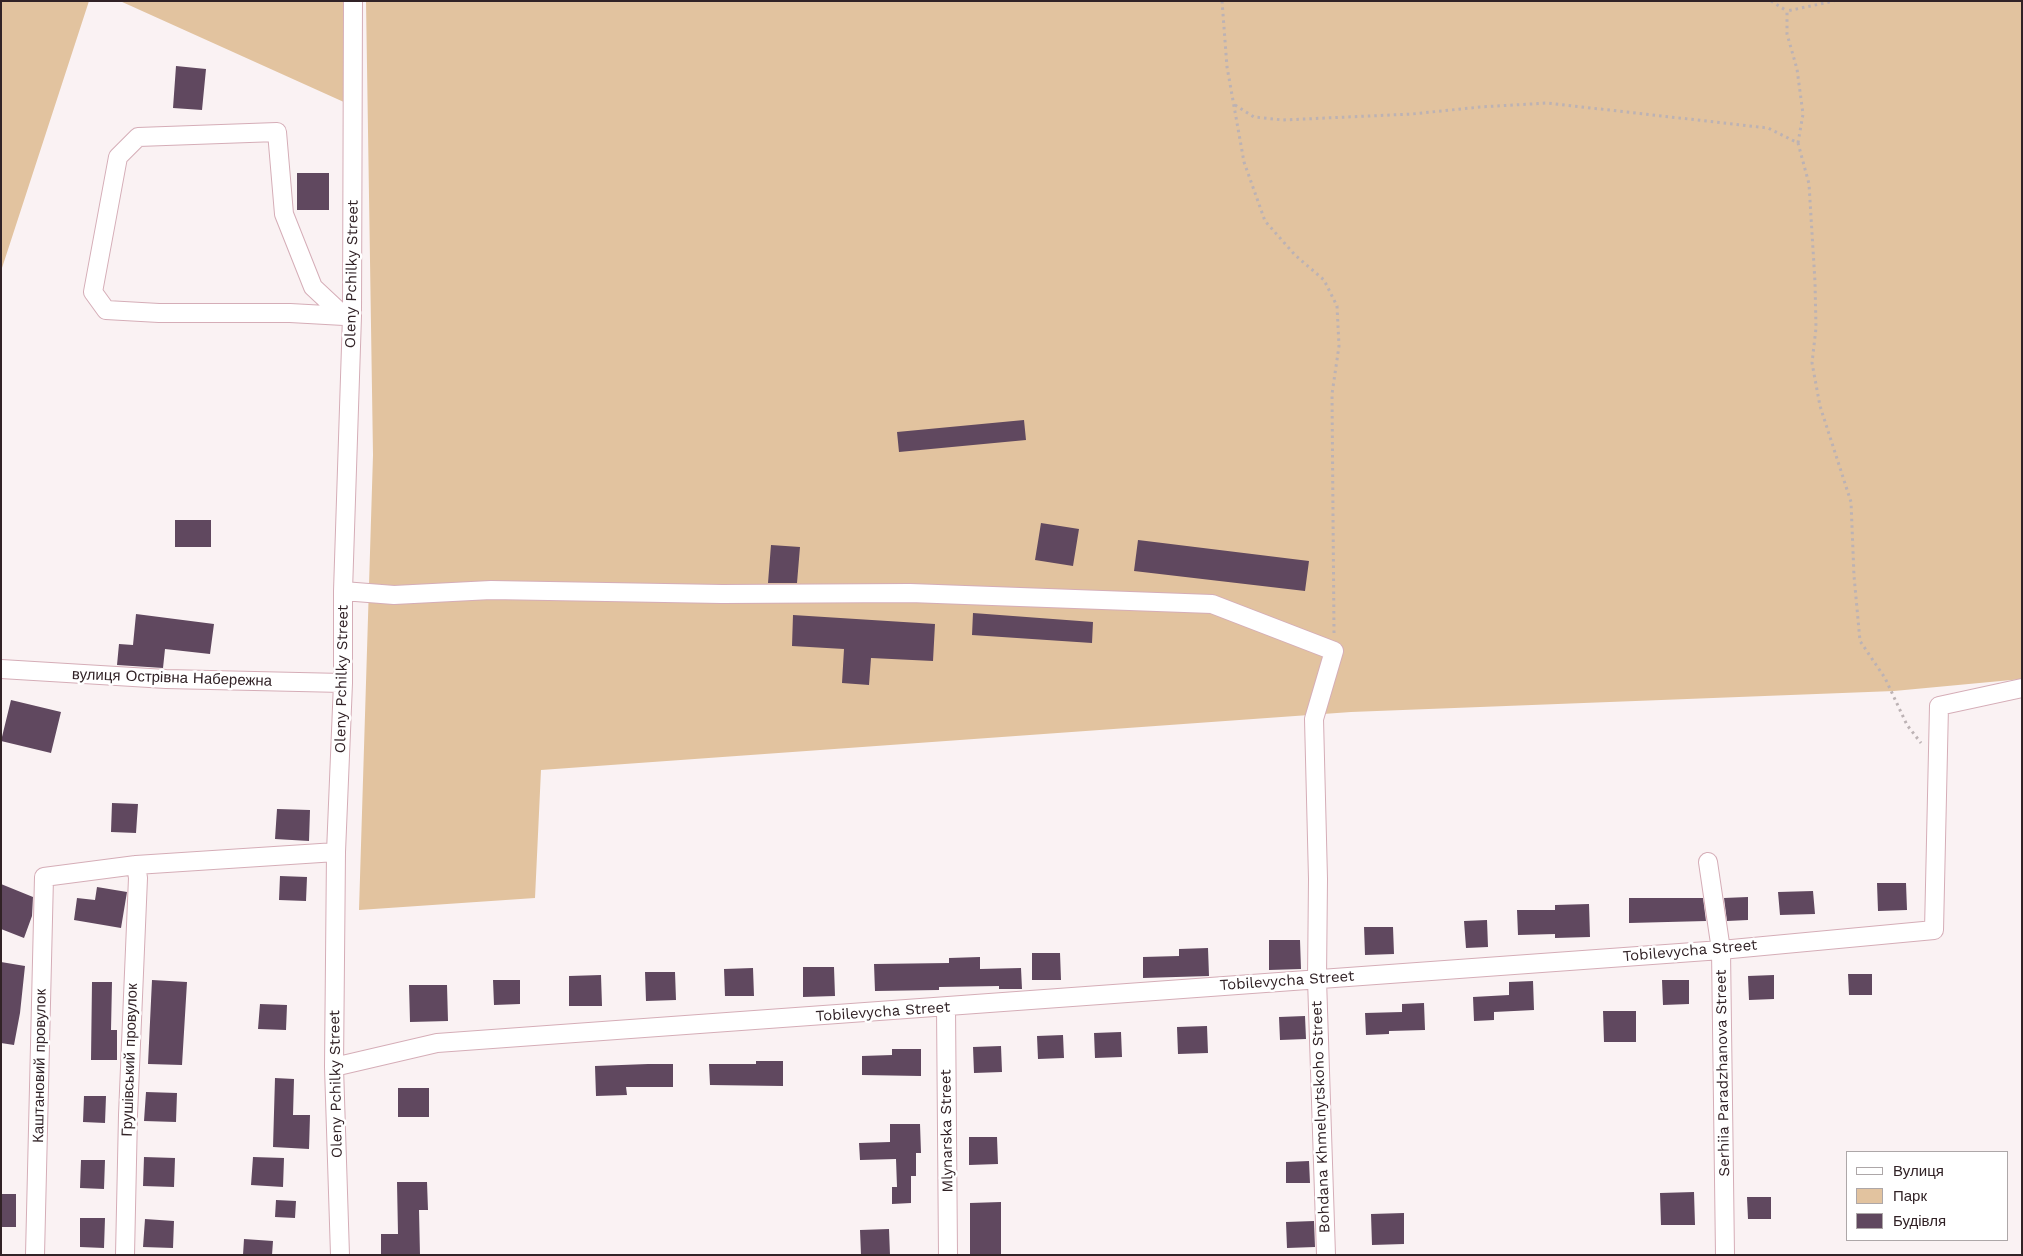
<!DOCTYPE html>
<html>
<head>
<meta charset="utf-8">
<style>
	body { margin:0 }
	#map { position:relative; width:2023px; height:1256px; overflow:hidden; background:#faf2f3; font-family:"Work Sans",sans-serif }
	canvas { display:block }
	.frame { position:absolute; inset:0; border:2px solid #312226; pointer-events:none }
	.legend { position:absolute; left:1846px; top:1151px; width:162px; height:90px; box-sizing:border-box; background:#fff; border:1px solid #ada7a8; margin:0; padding:6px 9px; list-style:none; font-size:15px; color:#312226 }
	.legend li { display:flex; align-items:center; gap:10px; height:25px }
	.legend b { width:25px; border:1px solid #ada7a8 }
</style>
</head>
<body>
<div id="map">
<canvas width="2023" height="1256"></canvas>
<div class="frame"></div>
<ul class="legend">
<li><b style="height:6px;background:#fff"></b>Вулиця</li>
<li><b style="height:14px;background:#e2c39f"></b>Парк</li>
<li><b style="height:14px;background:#60485f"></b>Будівля</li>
</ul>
</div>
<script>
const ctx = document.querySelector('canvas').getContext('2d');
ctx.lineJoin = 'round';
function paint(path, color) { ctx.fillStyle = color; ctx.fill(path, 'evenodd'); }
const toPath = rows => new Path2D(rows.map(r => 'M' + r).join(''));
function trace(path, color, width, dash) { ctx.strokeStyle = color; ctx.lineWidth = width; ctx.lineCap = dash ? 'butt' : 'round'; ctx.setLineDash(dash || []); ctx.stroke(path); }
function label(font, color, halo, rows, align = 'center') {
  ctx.font = font + ' "Work Sans",sans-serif'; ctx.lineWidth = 5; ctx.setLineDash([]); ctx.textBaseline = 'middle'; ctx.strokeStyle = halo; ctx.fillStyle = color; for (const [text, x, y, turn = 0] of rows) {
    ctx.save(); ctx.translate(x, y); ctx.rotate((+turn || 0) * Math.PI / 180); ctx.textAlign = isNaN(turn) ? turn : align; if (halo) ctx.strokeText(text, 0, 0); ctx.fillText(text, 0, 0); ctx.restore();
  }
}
paint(toPath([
	[1,1,89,1,1,271],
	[120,1,345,1,346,103],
	[366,1,2022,1,2022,679,1894,691,1351,712,541,770,535,898,359,910,373,455]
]), '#e2c39f');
paint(toPath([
	[176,66,206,69,202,110,173,108],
	[297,173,329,173,329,210,297,210],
	[1024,420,1026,440,899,452,897,432],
	[175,520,211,520,211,547,175,547],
	[1041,523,1079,529,1073,566,1035,560],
	[1138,540,1309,561,1305,591,1134,571],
	[771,545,800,547,797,583,768,583],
	[973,613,1093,622,1092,643,972,635],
	[136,614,214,624,210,654,165,649,163,668,117,665,119,644,133,645],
	[793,615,935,624,933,661,871,658,869,685,842,683,844,649,792,646],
	[11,700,61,712,51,753,1,741],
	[112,803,138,804,136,833,111,832],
	[277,809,310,810,309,841,275,839],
	[280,876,307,877,306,901,279,900],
	[1877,883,1906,883,1907,910,1878,911],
	[1,884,33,897,32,916,24,938,1,929],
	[97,887,127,892,121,928,74,920,77,898,95,900],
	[1813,891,1815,914,1780,915,1778,892],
	[1748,897,1748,920,1727,921,1724,898],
	[1629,898,1703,898,1706,921,1629,923],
	[1589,904,1590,937,1555,938,1555,934,1518,935,1517,910,1555,910,1555,905],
	[1487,920,1488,947,1466,948,1464,921],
	[1364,927,1393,927,1394,954,1365,955],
	[1269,940,1300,940,1301,969,1269,970],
	[1208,948,1209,976,1143,978,1143,957,1179,956,1179,949],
	[1032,953,1060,953,1061,980,1032,980],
	[980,957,980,969,1021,968,1022,989,999,989,999,986,939,987,939,990,875,991,874,964,949,963,949,958],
	[1,962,25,966,20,1013,14,1045,1,1043],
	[803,967,834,967,835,996,803,997],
	[753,968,754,996,725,996,724,969],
	[645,972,675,972,676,1000,646,1001],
	[1848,974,1872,974,1872,995,1849,995],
	[601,975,602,1006,569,1006,569,976],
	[1774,975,1774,999,1749,1000,1748,976],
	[152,980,187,982,182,1065,148,1064],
	[493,980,520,980,520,1004,494,1005],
	[1662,980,1689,980,1689,1004,1663,1005],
	[1533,981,1534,1010,1494,1012,1494,1020,1474,1021,1473,997,1509,995,1509,982],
	[92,982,112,982,111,1030,117,1030,117,1060,91,1060],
	[409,985,447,985,448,1021,410,1022],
	[1424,1003,1425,1030,1389,1031,1389,1034,1366,1035,1365,1013,1402,1012,1402,1004],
	[260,1004,287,1005,286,1030,258,1029],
	[1603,1011,1636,1011,1636,1042,1604,1042],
	[1305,1016,1306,1039,1280,1040,1279,1017],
	[1207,1026,1208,1053,1178,1054,1177,1027],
	[1121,1032,1122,1057,1095,1058,1094,1033],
	[1063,1035,1064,1058,1038,1059,1037,1036],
	[1001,1046,1002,1072,974,1073,973,1047],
	[892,1049,921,1049,921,1076,862,1075,862,1056,892,1055],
	[756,1061,783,1061,783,1086,710,1085,709,1064,756,1064],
	[648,1064,673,1064,673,1087,626,1087,627,1095,596,1096,595,1066],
	[275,1078,294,1079,293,1115,310,1115,309,1149,273,1147],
	[398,1088,429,1088,429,1117,398,1117],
	[146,1092,177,1093,176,1122,144,1121],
	[84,1096,106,1096,105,1123,83,1122],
	[890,1124,920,1124,921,1153,916,1153,916,1176,911,1176,911,1203,892,1204,892,1187,897,1187,896,1159,860,1160,859,1143,890,1142],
	[969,1137,997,1137,998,1164,969,1165],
	[144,1157,175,1158,174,1187,143,1186],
	[253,1157,284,1158,283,1187,251,1185],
	[81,1160,105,1160,104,1189,80,1188],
	[1309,1161,1310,1183,1286,1183,1286,1162],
	[397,1182,427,1182,428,1210,419,1210,420,1255,381,1255,381,1234,398,1234],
	[1694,1192,1695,1225,1661,1225,1660,1193],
	[1,1194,16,1194,16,1227,1,1227],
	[1747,1197,1771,1197,1771,1219,1748,1219],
	[276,1200,296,1201,295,1218,275,1217],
	[1001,1202,1001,1255,970,1255,970,1203],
	[1404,1213,1404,1244,1372,1245,1371,1214],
	[80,1218,105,1218,104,1248,80,1247],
	[145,1219,174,1221,173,1248,143,1247],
	[1314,1221,1315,1247,1287,1248,1286,1222],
	[889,1229,890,1255,861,1255,860,1230],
	[244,1239,273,1241,272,1255,243,1255]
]), '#60485f');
const minor = toPath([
	[344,316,313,287,284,214,277,132,138,137,118,157,93,292,106,310,159,313,290,313,344,316,352,316],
	[343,591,394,595,491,590,722,594,910,593,1212,604,1334,651,1314,719,1318,879,1317,979,1326,1255],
	[1,669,166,679,343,683],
	[1708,862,1721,950,1725,1255],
	[946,1007,948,1255],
	[334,1067,437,1043,1721,950,1934,930,1939,706,2022,688],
	[35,1255,44,877,136,865,336,852],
	[125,1255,128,1115,138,878,136,865],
	[340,1255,334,1067,336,852,343,683,343,591,352,316,353,1]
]);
trace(minor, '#d5adb7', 20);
trace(toPath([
	[1222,1,1227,67,1244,162,1265,221,1295,255,1324,280,1337,306,1339,346,1332,394,1334,633],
	[1771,1,1787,11],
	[1235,105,1254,117,1283,120,1412,114,1480,107,1547,103,1768,128,1798,143,1809,184,1815,282,1816,328,1812,363,1820,406,1851,502,1854,576,1860,641,1885,678,1907,725,1921,743],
	[1798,143,1803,114,1797,69,1787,34,1787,11,1834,1]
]), '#bcb2b4', 3, [2.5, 4]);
trace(minor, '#fff', 18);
label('15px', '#312226', '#fff', [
	["Oleny Pchilky Street",352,274,-89],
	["вулиця Острівна Набережна",172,678,2],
	["Oleny Pchilky Street",342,679,-89],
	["Tobilevycha Street",1690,951,-5],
	["Tobilevycha Street",1287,981,-4],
	["Tobilevycha Street",883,1012,-4],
	["Грушівський провулок",130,1060,-88],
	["Каштановий провулок",40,1066,-89],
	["Serhiia Paradzhanova Street",1723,1073,-91],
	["Oleny Pchilky Street",336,1084,-91],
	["Bohdana Khmelnytskoho Street",1321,1117,-92],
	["Mlynarska Street",947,1131,-91]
]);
</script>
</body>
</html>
